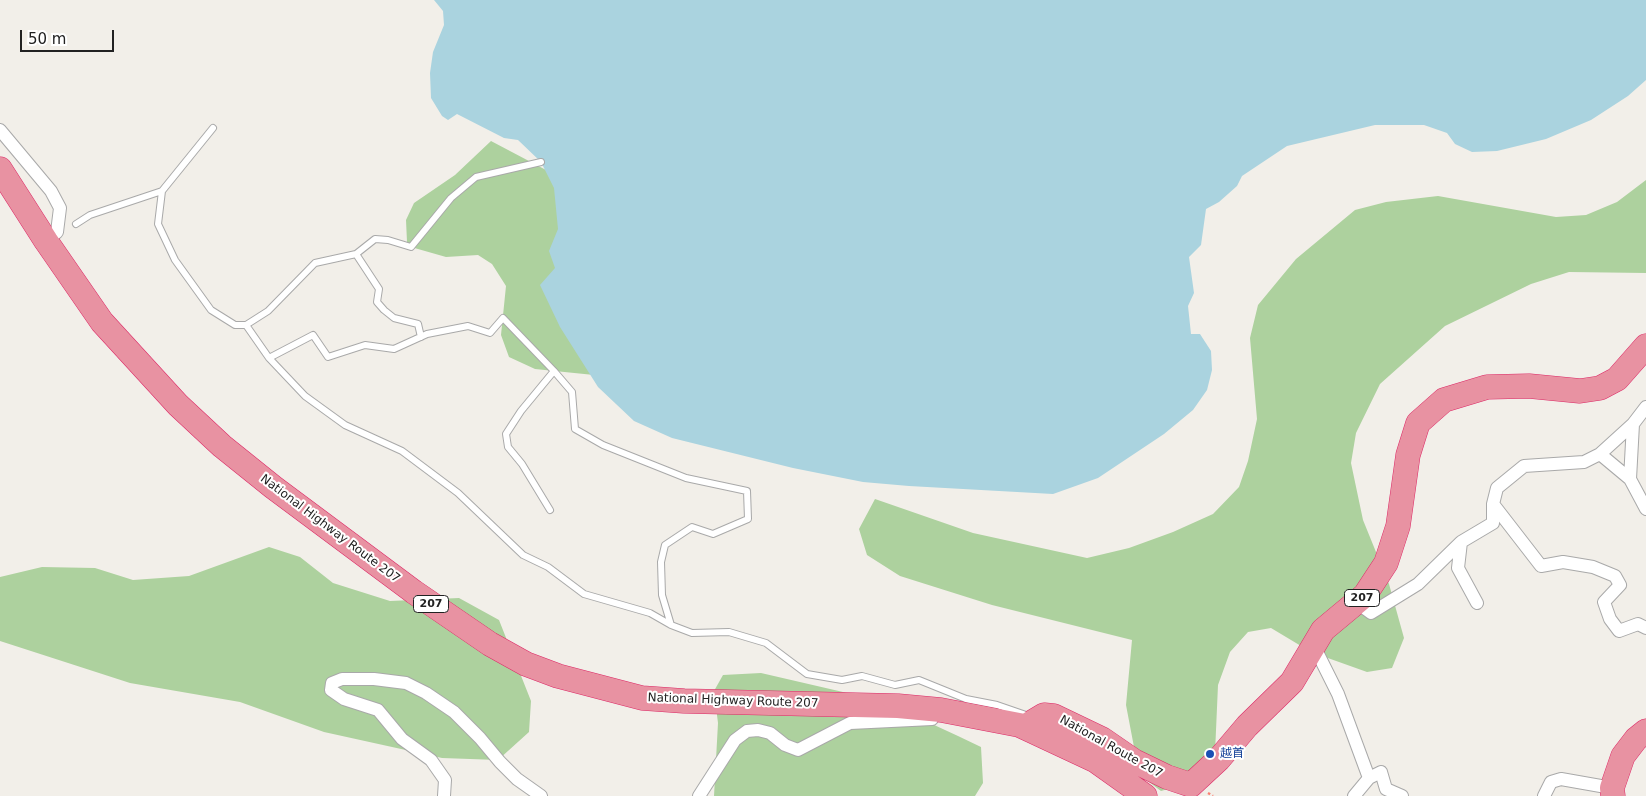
<!DOCTYPE html>
<html>
<head>
<meta charset="utf-8">
<style>
	body { margin:0 }
	#map { position:relative; width:1646px; height:796px; overflow:hidden; background:#f2efe9; font-family:"DejaVu Sans",sans-serif }
	canvas { display:block }
	.scale { position:absolute; left:20px; top:30px; width:94px; height:22px; box-sizing:border-box; border:2px solid #222; border-top:0; padding-left:6px; font-size:15px; line-height:18px; white-space:nowrap; color:#222; -webkit-text-stroke:4px #fff; paint-order:stroke }
</style>
</head>
<body>
<div id="map">
<canvas width="1646" height="796"></canvas>
<div class="scale">50 m</div>
</div>
<script>
const ctx = document.querySelector('canvas').getContext('2d');
ctx.lineJoin = 'round';
function paint(path, color) { ctx.fillStyle = color; ctx.fill(path, 'evenodd'); }
const toPath = rows => new Path2D(rows.map(r => 'M' + r).join(''));
function trace(path, color, width, dash) { ctx.strokeStyle = color; ctx.lineWidth = width; ctx.lineCap = dash ? 'butt' : 'round'; ctx.setLineDash(dash || []); ctx.stroke(path); }
function label(font, color, halo, rows, align = 'center') {
  ctx.font = font + ' "DejaVu Sans","Noto Sans JP",sans-serif'; ctx.lineWidth = 4; ctx.setLineDash([]); ctx.textBaseline = 'middle'; ctx.strokeStyle = halo; ctx.fillStyle = color; for (const [text, x, y, turn = 0] of rows) {
    ctx.save(); ctx.translate(x, y); ctx.rotate((+turn || 0) * Math.PI / 180); ctx.textAlign = isNaN(turn) ? turn : align; if (halo) ctx.strokeText(text, 0, 0); ctx.fillText(text, 0, 0); ctx.restore();
  }
}
paint(toPath([
	[491,141,546,170,576,217,594,375,535,369,509,357,501,335,506,286,492,264,478,255,446,257,411,247,407,242,406,220,414,203,455,175],
	[1646,180,1646,273,1569,272,1531,284,1445,326,1380,384,1356,433,1351,463,1363,520,1389,584,1404,638,1392,668,1367,672,1311,652,1271,628,1248,632,1230,652,1218,685,1215,753,1190,783,1161,791,1145,779,1134,747,1126,705,1132,640,992,605,900,576,867,555,859,529,875,499,973,533,1087,558,1129,548,1173,532,1213,514,1239,487,1248,461,1257,419,1250,338,1258,305,1296,259,1355,210,1386,202,1438,196,1556,217,1586,215,1617,202],
	[269,547,300,557,333,583,390,601,459,598,499,620,531,701,529,732,498,760,442,758,324,732,240,702,130,683,0,641,0,577,42,567,95,568,133,580,189,576],
	[761,673,843,692,919,718,958,736,981,747,983,783,975,796,714,796,718,723,714,691,723,675]
]), '#add19e');
paint(toPath([
	[434,0,1646,0,1646,80,1628,96,1591,120,1546,139,1497,151,1472,152,1455,144,1447,133,1424,125,1375,125,1287,146,1242,176,1237,186,1219,202,1206,209,1201,245,1189,257,1194,293,1188,306,1191,334,1200,334,1211,351,1212,370,1207,390,1193,410,1164,434,1098,478,1053,494,909,486,863,482,793,468,672,438,634,421,598,387,560,327,540,285,555,268,549,251,558,229,554,188,541,162,518,140,504,138,457,114,448,120,442,116,431,98,430,73,433,52,444,25,443,11]
]), '#aad3df');
const lane = toPath([
	[162,191,158,224,175,260,211,310,235,325,246,325,268,311,315,263,356,254,379,289,377,302,384,310,394,318,418,324,421,337],
	[76,224,90,215,162,191,213,128],
	[356,254,375,239,388,240,411,247,451,198,476,177,541,162],
	[246,325,269,358,305,396,345,425,402,451,458,493,523,555,548,567,584,594,650,613,671,625,662,595,661,562,665,545,692,527,713,534,748,519,747,491,686,478,603,445,575,429,572,392,554,371,521,411,506,434,508,447,522,464,550,510],
	[269,358,313,335,328,357,365,345,394,349,427,334,468,326,490,333,503,318,554,371],
	[671,625,692,633,729,632,766,643,807,674,842,680,862,676,895,685,919,680,966,699,997,705,1026,715]
]);
const street = toPath([
	[0,130,51,191,60,208,57,232,46,241],
	[1600,454,1630,479,1633,424,1646,407],
	[1630,479,1646,509],
	[1493,504,1541,566,1563,562,1593,567,1615,576,1620,585,1604,602,1610,619,1619,631,1638,624,1646,628],
	[1356,602,1371,613,1418,584,1461,542],
	[1477,603,1458,568,1461,542,1493,523,1493,504,1497,488,1524,466,1584,462,1600,454,1633,424],
	[1313,644,1338,694,1369,778,1381,772,1386,789,1402,796],
	[444,796,445,780,431,760,402,739,378,710,344,699,331,690,332,683,342,679,374,679,406,683,426,693,454,712,480,738,500,762,517,779,541,796],
	[699,796,735,740,747,731,758,730,770,733,785,745,798,750,850,723,932,719],
	[1354,796,1369,778],
	[1544,796,1551,782,1561,779,1612,788]
]);
const highway = toPath([
	[0,169,46,241,102,322,178,405,222,446,273,487,414,592,490,644,526,664,558,676,642,698,684,701,898,706,941,710,1019,725,1096,761,1145,796],
	[1024,727,1044,715,1054,716,1102,739,1134,761,1167,777,1191,785,1219,759,1247,726,1292,682,1323,630,1365,595,1386,563,1398,526,1408,455,1418,423,1444,400,1487,387,1529,386,1580,391,1600,388,1617,379,1646,346],
	[1613,796,1612,788,1623,756,1636,739,1646,731]
]);
trace(lane, '#a9a9a9', 8);
trace(street, '#a9a9a9', 14);
trace(highway, '#dc2a67', 25);
trace(toPath([
	[1208,793,1213,796]
]), '#fa8072', 2.5, [2.5, 2.5]);
trace(lane, '#fff', 6);
trace(street, '#fff', 12);
trace(highway, '#e892a2', 24);
for (const [x, y, r, color] of [
	[1210,754,5,"#1a4fb4"]
]) { const dot = new Path2D(); dot.arc(x, y, r, 0, 2 * Math.PI); ctx.fillStyle = color; ctx.fill(dot); trace(dot, '#fff', 2); }
for (const [x, y, w] of [
	[1362,598,35],
	[431,604,35]
]) { const box = new Path2D(); box.roundRect(x - w / 2, y - 8.5, w, 17, 4); ctx.fillStyle = '#fff'; ctx.fill(box); trace(box, '#222', 1); }
label('bold 11px', '#222', null, [
	["207",1362,598],
	["207",431,604]
]);
label('12px', '#222', '#fff', [
	["National Highway Route 207",330,529,37],
	["National Highway Route 207",733,701,2],
	["National Route 207",1111,747,29]
]);
label('12px', '#164399', '#fff', [
	["越首",1220,754]
], 'left');
</script>
</body>
</html>
